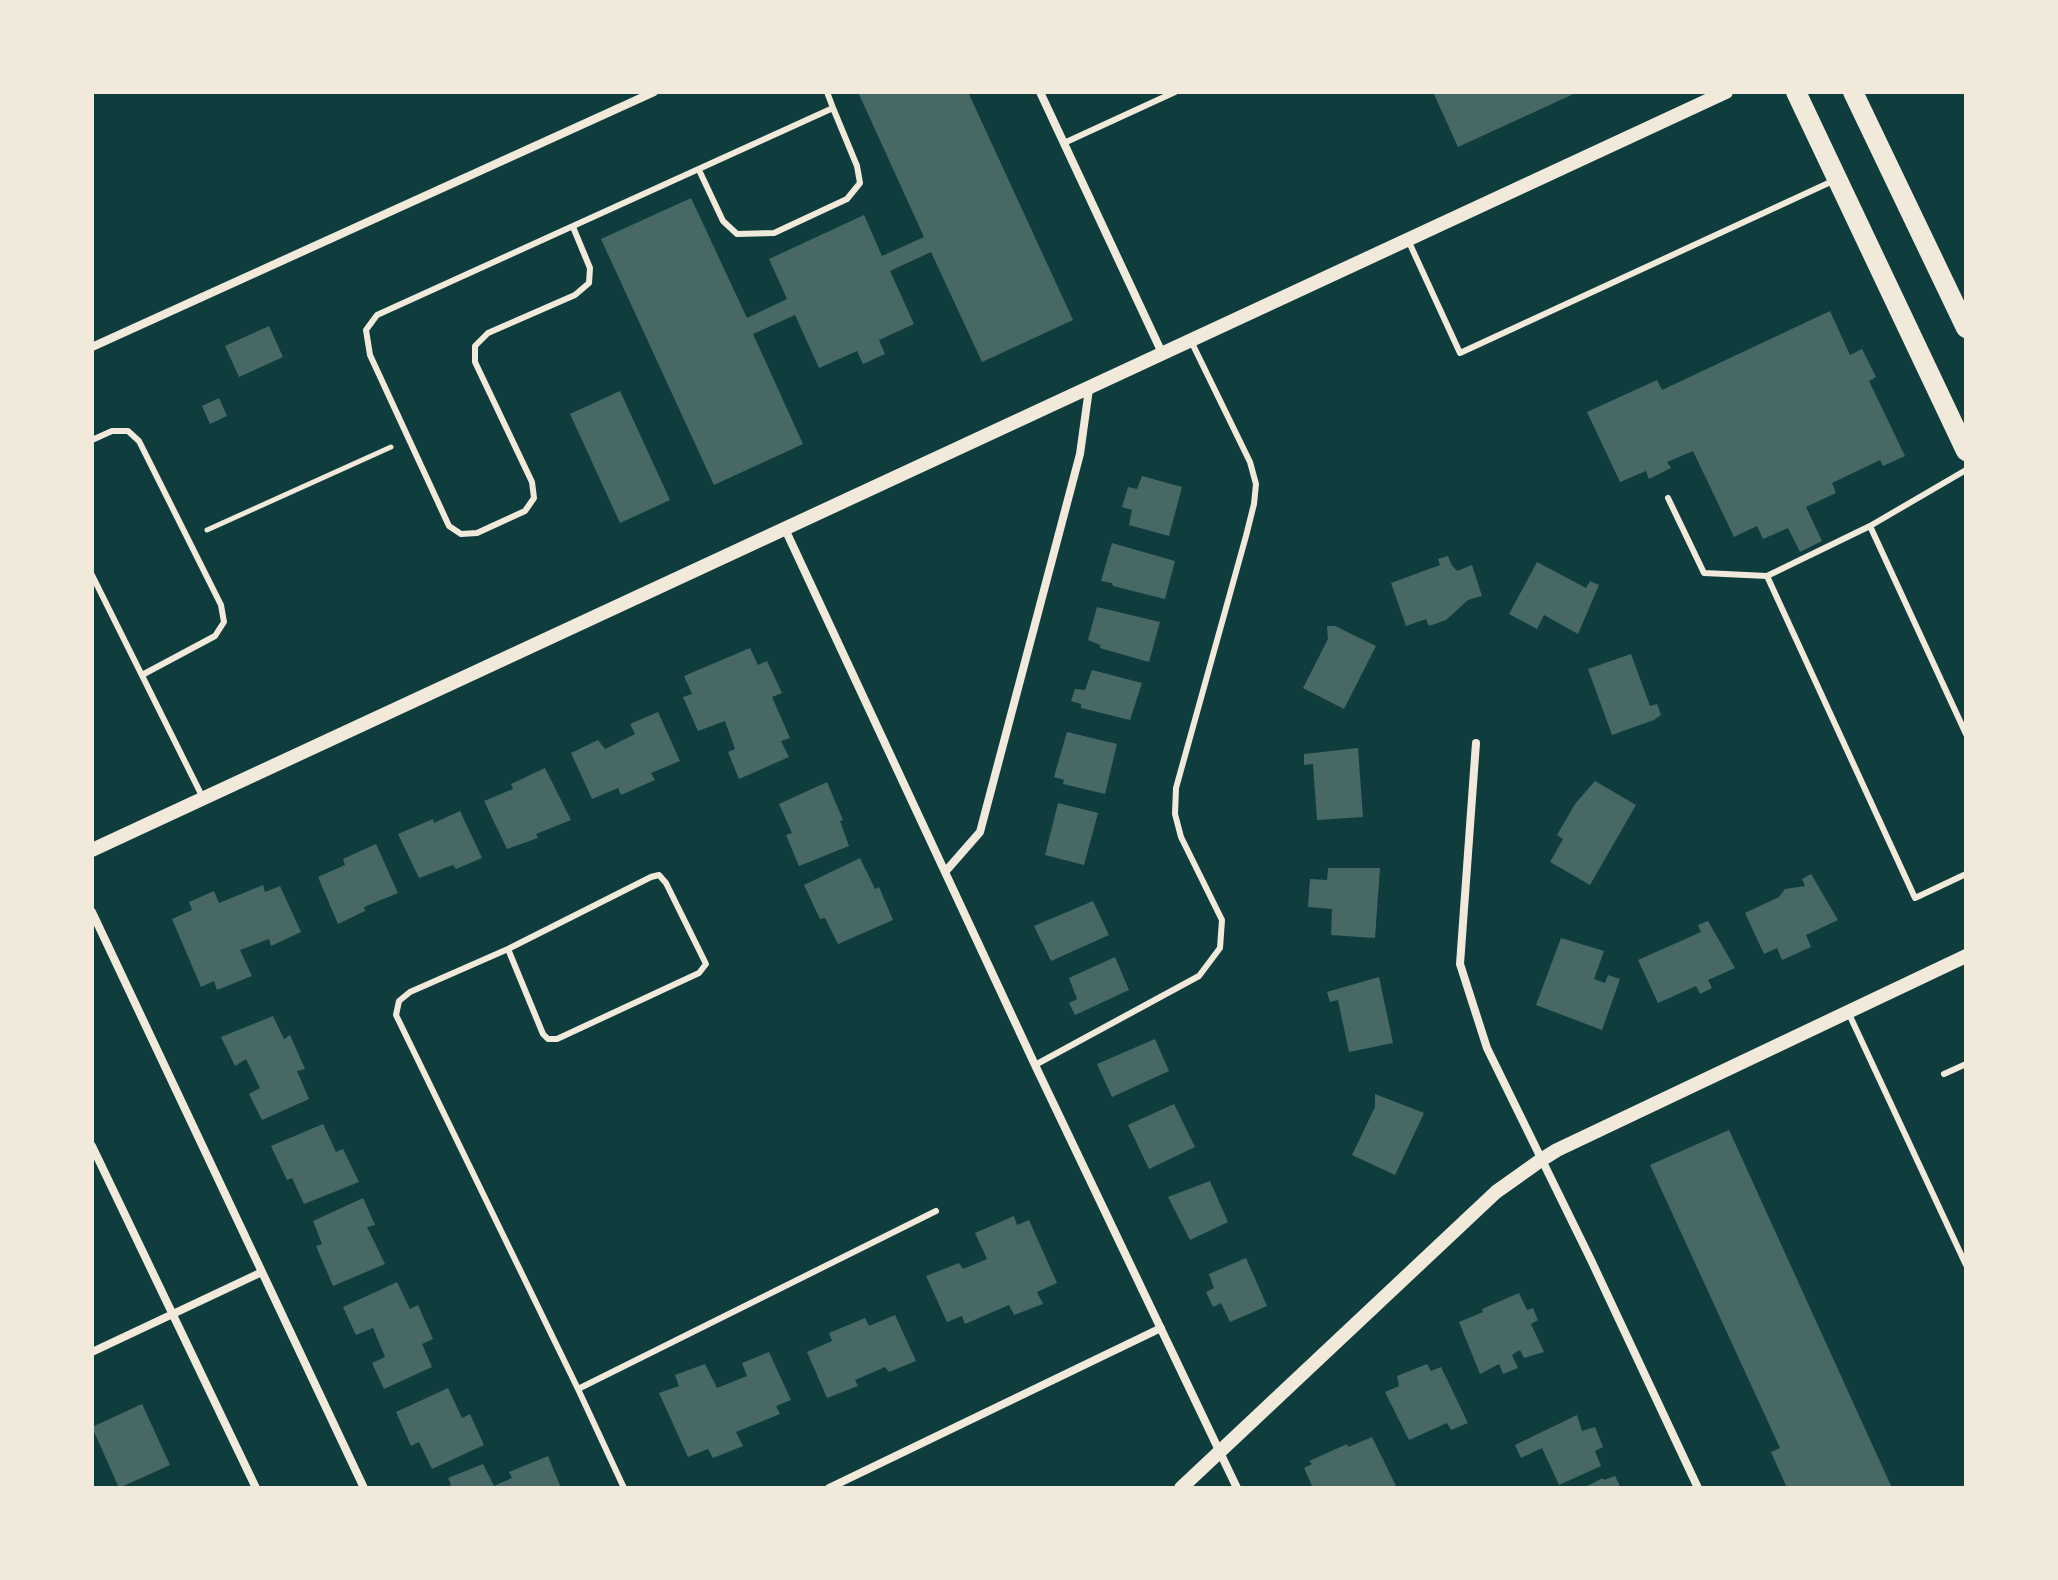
<!DOCTYPE html>
<html>
<head>
<meta charset="utf-8">
<style>
	body { margin:0 }
	#map { position:relative; width:2058px; height:1580px; overflow:hidden; background:#0f3d3e; font-family:Figtree,sans-serif }
	canvas { display:block }
	.frame { position:absolute; inset:0; border:94px solid #f1e9da; pointer-events:none }
</style>
</head>
<body>
<div id="map">
<canvas width="2058" height="1580"></canvas>
<div class="frame"></div>
</div>
<script>
const ctx = document.querySelector('canvas').getContext('2d');
ctx.lineJoin = 'round';
function paint(path, color) { ctx.fillStyle = color; ctx.fill(path, 'evenodd'); }
const toPath = rows => new Path2D(rows.map(r => 'M' + r).join(''));
function trace(path, color, width, dash) { ctx.strokeStyle = color; ctx.lineWidth = width; ctx.lineCap = dash ? 'butt' : 'round'; ctx.setLineDash(dash || []); ctx.stroke(path); }
paint(toPath([
	[858,92,968,92,1073,320,982,362,931,252,890,271,914,324,879,340,885,354,863,364,857,351,819,368,795,315,753,334,803,444,714,485,601,239,691,198,747,318,787,299,769,259,864,215,882,256,924,237],
	[1433,92,1578,92,1458,147],
	[1830,311,1850,355,1862,349,1876,377,1869,381,1905,456,1883,466,1880,460,1832,483,1836,493,1806,507,1822,541,1800,552,1788,528,1763,539,1757,526,1734,537,1693,451,1667,462,1671,468,1649,479,1646,471,1620,482,1587,412,1657,380,1662,390],
	[269,326,283,357,239,377,225,346],
	[620,391,670,500,620,523,570,414],
	[219,398,227,416,210,424,202,406],
	[1142,476,1182,487,1169,536,1129,525,1132,510,1122,507,1128,487,1137,489],
	[1112,543,1175,561,1165,599,1113,586,1112,583,1101,581],
	[1448,556,1451,564,1457,571,1472,565,1482,596,1468,600,1446,620,1429,626,1426,619,1406,626,1391,583,1440,565,1438,559],
	[1537,562,1586,588,1590,581,1599,585,1578,634,1544,615,1537,629,1509,614],
	[1097,607,1160,622,1149,662,1100,648,1100,645,1088,640],
	[1327,626,1335,626,1376,646,1344,709,1303,688,1328,639],
	[750,648,758,665,767,661,782,693,772,697,790,738,781,741,789,757,739,779,728,752,735,749,725,721,698,731,683,697,692,694,684,676],
	[1631,654,1650,706,1657,704,1661,715,1654,720,1612,735,1588,669],
	[1092,670,1142,683,1130,720,1081,708,1081,704,1071,701,1075,689,1085,690],
	[658,712,680,761,651,773,655,780,621,795,618,788,592,799,571,753,598,740,605,749,635,734,630,724],
	[1067,732,1117,744,1105,794,1063,784,1064,780,1054,777],
	[1358,748,1363,817,1317,820,1313,764,1304,765,1304,754],
	[545,768,571,820,536,834,538,838,507,849,484,801,513,789,511,784],
	[1595,781,1636,805,1590,885,1550,862,1563,839,1557,835,1575,804],
	[827,782,843,820,840,821,849,846,799,866,786,835,792,833,779,804],
	[1058,803,1098,813,1084,865,1045,855],
	[460,811,482,858,456,869,453,865,419,878,398,834,433,819,434,823],
	[376,844,398,893,364,907,365,911,338,924,318,877,345,865,343,859],
	[860,858,875,889,879,887,893,920,838,944,825,918,820,919,804,885],
	[1328,868,1380,868,1375,938,1331,935,1332,909,1308,907,1310,879,1327,880],
	[1811,874,1838,920,1806,935,1811,947,1782,960,1777,948,1764,954,1745,913,1779,897,1785,889,1805,886,1802,879],
	[263,885,265,892,280,886,301,932,271,946,269,939,240,950,252,976,217,990,214,981,201,987,172,919,192,910,189,902,214,891,219,903],
	[1093,901,1109,935,1051,961,1034,926],
	[1708,921,1735,968,1708,980,1712,988,1700,994,1696,986,1658,1003,1638,960,1701,932,1698,925],
	[1561,938,1604,951,1594,979,1605,983,1608,975,1620,979,1602,1030,1536,1005],
	[1115,957,1129,990,1075,1015,1069,1003,1077,999,1069,978],
	[1379,977,1393,1043,1349,1052,1338,1000,1330,1002,1327,992],
	[273,1016,284,1039,290,1035,305,1069,297,1071,309,1099,262,1120,249,1094,260,1088,246,1059,235,1066,221,1037],
	[1155,1039,1169,1071,1112,1097,1097,1064],
	[1375,1094,1424,1113,1395,1175,1352,1155,1375,1107],
	[1174,1104,1195,1147,1149,1169,1128,1125],
	[323,1124,336,1152,343,1149,359,1182,304,1204,292,1178,287,1180,271,1146],
	[1729,1130,1892,1488,1787,1488,1771,1452,1780,1448,1650,1165],
	[1210,1181,1228,1222,1190,1240,1168,1197],
	[363,1198,375,1225,367,1227,385,1264,333,1286,316,1246,322,1244,313,1221],
	[1014,1216,1017,1225,1029,1220,1057,1283,1037,1292,1043,1304,1014,1315,1009,1305,965,1324,962,1316,947,1322,926,1276,959,1263,963,1269,987,1259,975,1233],
	[1246,1258,1267,1306,1230,1322,1221,1303,1213,1307,1206,1292,1214,1288,1209,1274],
	[397,1282,410,1309,418,1305,433,1339,422,1344,432,1367,384,1389,372,1363,385,1357,373,1328,356,1335,343,1307],
	[1519,1293,1527,1310,1533,1308,1538,1320,1531,1324,1544,1352,1524,1358,1520,1350,1512,1355,1518,1368,1503,1374,1499,1364,1480,1374,1459,1322,1483,1312,1482,1309],
	[895,1315,916,1361,889,1372,885,1367,855,1380,858,1386,827,1398,807,1352,832,1341,829,1333,865,1318,869,1326],
	[769,1352,791,1400,776,1406,780,1414,736,1432,743,1446,713,1458,708,1449,688,1457,659,1393,679,1386,675,1375,705,1364,717,1388,747,1376,742,1363],
	[1427,1364,1431,1371,1441,1367,1468,1423,1451,1430,1447,1423,1409,1440,1385,1392,1399,1386,1397,1376],
	[448,1388,462,1418,470,1414,484,1445,432,1469,419,1442,411,1446,396,1412],
	[142,1404,170,1465,119,1488,92,1427],
	[1577,1415,1582,1431,1595,1427,1603,1447,1595,1451,1601,1466,1559,1485,1542,1448,1521,1458,1515,1445],
	[1372,1437,1397,1488,1313,1488,1304,1468,1312,1464,1309,1461,1347,1444,1348,1447],
	[548,1456,561,1488,444,1488,451,1485,448,1478,483,1464,494,1486,512,1478,509,1472],
	[1615,1476,1621,1488,1583,1488,1603,1478,1604,1480]
]), '#486865');
trace(toPath([
	[207,530,391,447]
]), '#f1e9da', 5);
trace(toPath([
	[1064,143,1175,92],
	[699,170,723,221,737,234,774,233,847,199,860,183,857,166,833,108],
	[573,227,590,268,589,283,575,295,488,333,475,346,475,362,532,482,534,498,525,511,477,533,461,534,449,526,370,355,366,330,377,315,833,108,827,92],
	[1408,240,1460,353,1835,180],
	[92,440,112,431,128,431,139,441,221,605,224,622,215,636,142,675],
	[1668,498,1704,573,1767,576,1870,526,1966,470],
	[1870,526,1966,734],
	[92,575,203,798],
	[1767,576,1915,898,1966,874],
	[508,949,543,1034,548,1039,557,1039,699,973,706,964,666,883,659,875,651,877,508,949,410,992,399,1001,396,1015,578,1389,624,1488],
	[1849,1014,1966,1265],
	[1035,1065,1199,976,1220,948,1222,920,1181,837,1175,814,1176,788,1246,536,1254,504,1256,484,1250,462,1191,341],
	[1944,1074,1966,1064],
	[578,1389,936,1211]
]), '#f1e9da', 6);
trace(toPath([
	[1040,92,1163,355],
	[92,347,654,92],
	[785,529,1035,1065,1237,1488],
	[1476,743,1460,964,1487,1048,1591,1260,1698,1488],
	[945,872,980,832,1080,454,1089,389],
	[92,912,364,1488],
	[92,1146,256,1488],
	[92,1352,262,1272],
	[829,1488,1161,1328]
]), '#f1e9da', 8);
trace(toPath([
	[92,850,1726,92],
	[1181,1488,1496,1192,1541,1160,1557,1150,1966,956]
]), '#f1e9da', 14);
trace(toPath([
	[1796,92,1966,451],
	[1853,92,1966,328]
]), '#f1e9da', 20);
</script>
</body>
</html>
